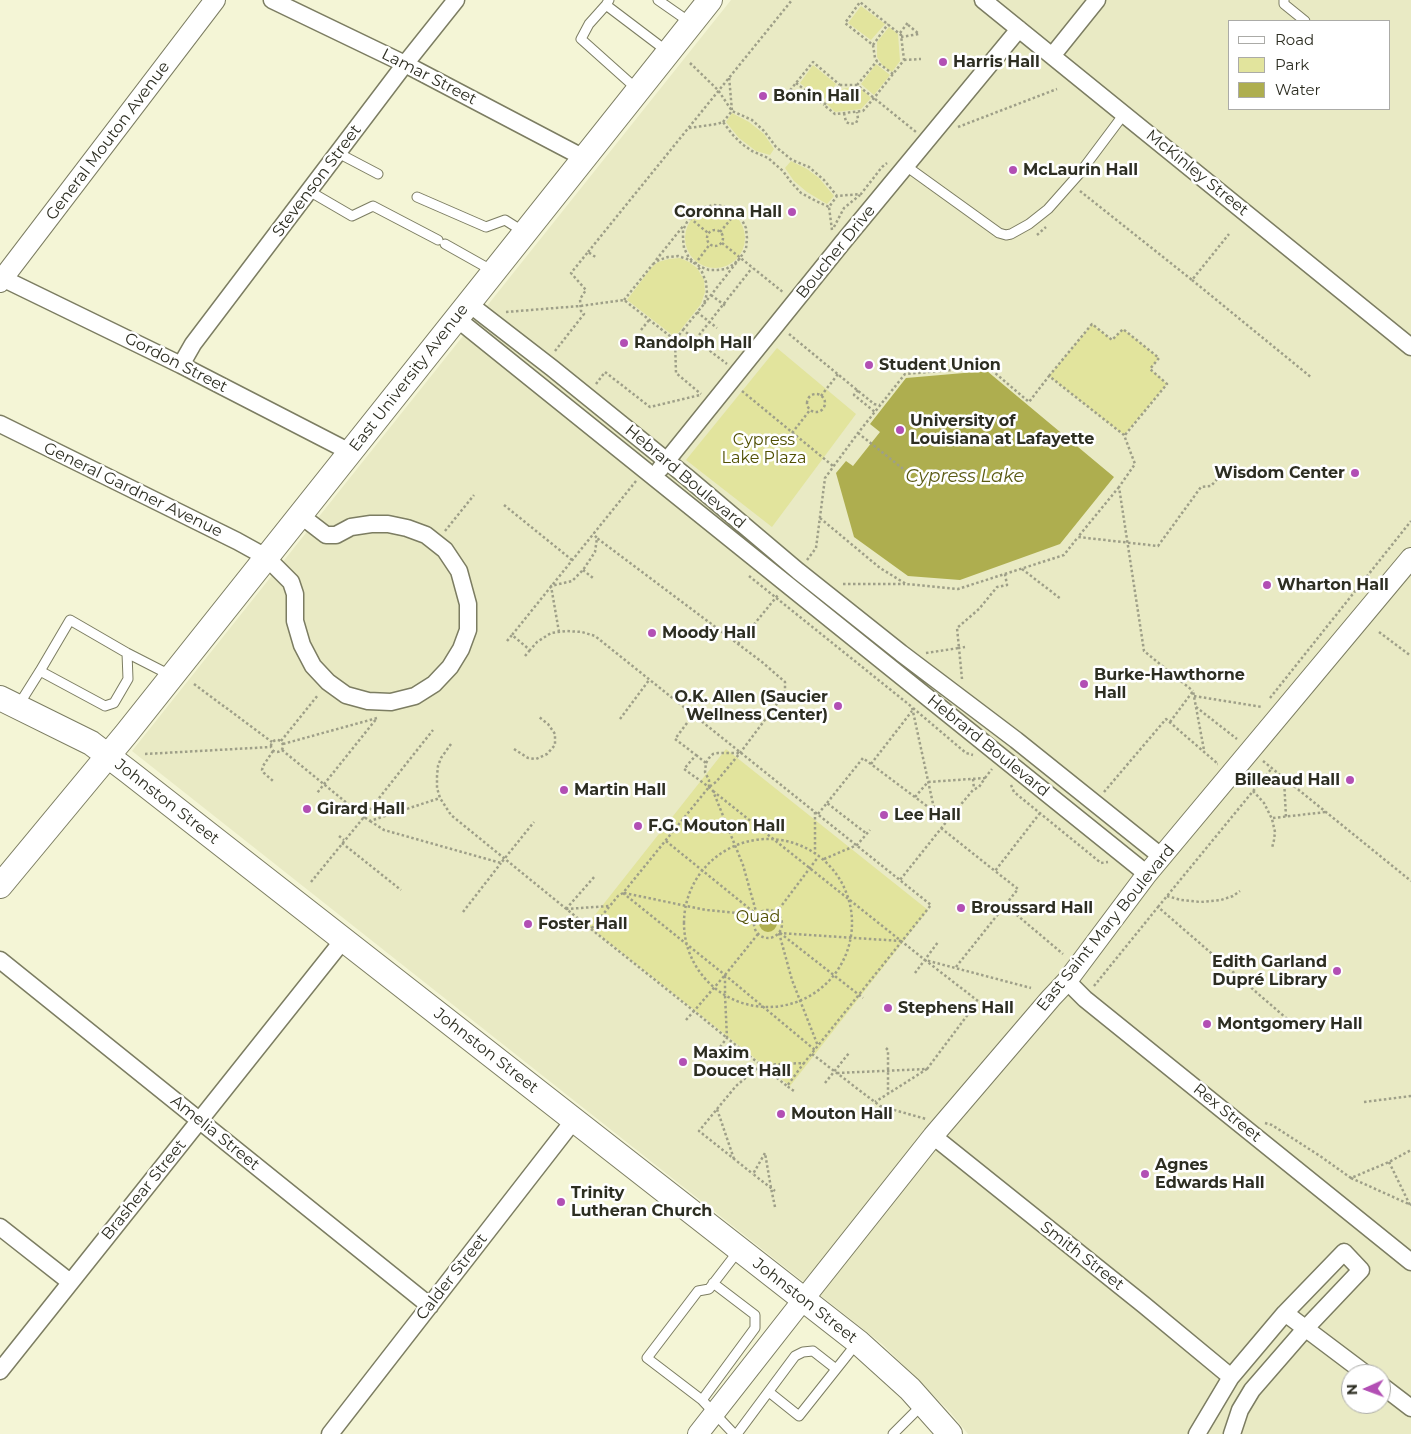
<!DOCTYPE html>
<html>
<head>
<meta charset="utf-8">
<style>
	body { margin:0 }
	#map { position:relative; width:1411px; height:1434px; overflow:hidden; background:#f4f5d6; font-family:Montserrat,sans-serif }
	canvas { display:block }
	.legend { position:absolute; left:1228px; top:20px; width:162px; height:90px; box-sizing:border-box; background:#fff; border:1px solid #ababa7; margin:0; padding:6px 9px; list-style:none; font-size:15px; color:#2d2e22 }
	.legend li { display:flex; align-items:center; gap:10px; height:25px }
	.legend b { width:25px; border:1px solid #ababa7 }
	.north { position:absolute; left:1341px; top:1364px; width:50px; height:50px; box-sizing:border-box; background:#fff; border:1px solid #ababa7; border-radius:50%; rotate:268deg; font-size:14px; font-weight:700; line-height:20px; text-align:center; color:#2d2e22 }
	.north::after { content:''; display:block; margin:auto; width:18px; height:22px; background:#b24fb4; clip-path:polygon(50% 0,100% 100%,50% 72%,0 100%) }
</style>
</head>
<body>
<div id="map">
<canvas width="1411" height="1434"></canvas>
<ul class="legend">
<li><b style="height:6px;background:#fff"></b>Road</li>
<li><b style="height:14px;background:#e2e49d"></b>Park</li>
<li><b style="height:14px;background:#aeae4f"></b>Water</li>
</ul>
<div class="north">N</div>
</div>
<script>
const ctx = document.querySelector('canvas').getContext('2d');
ctx.lineJoin = 'round';
function paint(path, color) { ctx.fillStyle = color; ctx.fill(path, 'evenodd'); }
const toPath = rows => new Path2D(rows.map(r => 'M' + r).join(''));
function trace(path, color, width, dash) { ctx.strokeStyle = color; ctx.lineWidth = width; ctx.lineCap = dash ? 'butt' : 'round'; ctx.setLineDash(dash || []); ctx.stroke(path); }
function label(font, color, halo, rows, align = 'center') {
  ctx.font = font + ' Montserrat,sans-serif'; ctx.lineWidth = 5; ctx.setLineDash([]); ctx.textBaseline = 'middle'; ctx.strokeStyle = halo; ctx.fillStyle = color; for (const [text, x, y, turn = 0] of rows) {
    ctx.save(); ctx.translate(x, y); ctx.rotate((+turn || 0) * Math.PI / 180); ctx.textAlign = isNaN(turn) ? turn : align; if (halo) ctx.strokeText(text, 0, 0); ctx.fillText(text, 0, 0); ctx.restore();
  }
}
paint(toPath([
	[731,0,1411,0,1411,1434,968,1434,950,1412,882,1344,132,751],
	[1230,21,1390,21,1390,109,1230,109],
	[1351,1374,1381,1374,1381,1404,1351,1404]
]), '#e9eac4');
paint(toPath([
	[861,6,885,24,871,40,848,23],
	[889,27,898,34,900,61,892,72,883,66,877,57,877,42],
	[876,64,890,75,874,95,861,84],
	[813,65,836,84,823,101,800,83],
	[851,87,863,90,871,98,861,109,835,112,827,104,834,94,842,89],
	[732,113,749,122,764,134,774,149,770,155,756,151,739,138,726,122],
	[791,161,807,169,819,178,834,196,827,204,807,192,794,181,785,168],
	'685 238a30 30 0 1 1 60 0a30 30 0 1 1-60 0Z',
	[680,258,689,262,697,268,704,280,705,292,701,304,675,337,627,300,651,268,658,262,669,259],
	[1092,324,1112,340,1123,329,1159,358,1150,369,1167,384,1124,435,1049,376],
	[777,348,856,414,772,527,686,460],
	[726,749,928,910,790,1086,587,925]
]), '#e2e49d');
paint(toPath([
	[987,371,1114,477,1060,544,960,580,908,576,854,537,836,473,846,461,853,466,880,432,870,424,906,378],
	'759 923a9 9 0 1 1 18 0a9 9 0 1 1-18 0Z'
]), '#aeae4f');
const service = toPath([
	[609,0,606,5,589,24,581,39,638,90],
	[658,0,691,23],
	[1284,0,1284,4,1305,21],
	[606,5,668,52],
	[338,153,378,174],
	[906,166,999,233,1006,235,1011,234,1029,224,1048,209,1079,174,1124,114],
	[309,191,352,216,373,206,438,240],
	[417,197,486,227,505,220,524,232],
	[445,244,493,271],
	[40,671,105,706,114,703,128,679,127,653],
	[18,706,40,671,70,620,127,653,172,676],
	[769,1392,799,1416,857,1343],
	[702,1400,755,1328,755,1315,713,1283],
	[734,1434,702,1400,647,1358,698,1291,709,1289,739,1250],
	[737,1434,795,1356,803,1352,813,1351,836,1369],
	[893,1434,923,1404]
]);
const minor = toPath([
	[272,0,405,64,584,158],
	[983,0,1411,347],
	[1052,56,1097,0],
	[0,277,181,365,350,452],
	[468,303,552,368,688,478,798,571,901,653,1016,740,1162,857],
	[456,318,1147,874],
	[181,365,193,344,405,64,456,0],
	[0,424,237,541,266,557,291,582,295,594,295,621,302,645,313,666,328,682,346,695,368,701,391,702,415,696,434,684,450,667,461,649,468,630,468,604,459,571,445,550,426,535,407,528,388,524,371,524,351,527,336,535,326,535,300,515],
	[660,469,843,242,1019,29],
	[0,960,430,1306],
	[1067,981,1085,999,1411,1262],
	[933,1136,1144,1305,1231,1377],
	[0,1227,70,1282],
	[1285,1313,1366,1374],
	[0,1371,344,939],
	[1381,1385,1411,1408],
	[330,1434,574,1120],
	[1197,1434,1231,1377,1285,1313,1344,1252,1361,1270,1305,1329,1252,1390,1240,1410,1232,1434]
]);
const tertiary = toPath([
	[0,282,215,0],
	[698,1434,803,1300,933,1136,1051,998,1067,981,1147,874,1411,558]
]);
const secondary = toPath([
	[0,698,91,743,129,772,858,1342,910,1389,950,1434],
	[0,886,126,734,710,0]
]);
trace(service, '#7c7d62', 11);
trace(minor, '#7c7d62', 19);
trace(tertiary, '#7c7d62', 22);
trace(secondary, '#7c7d62', 26);
trace(toPath([
	[900,33,909,21],
	[901,37,919,34,907,24],
	[873,45,888,24],
	[904,60,921,59],
	[690,63,718,90,732,111,752,120,764,131,776,147,792,160,809,167,824,180,837,196,861,194,882,167,887,163],
	[893,74,878,63,875,58,873,45,845,23,860,2,901,35,904,60,893,74,874,98,863,111,835,114,824,105,840,85,857,85,874,98,916,132],
	[796,83,824,105],
	[857,85,877,61],
	[787,94,813,62,840,85],
	[844,113,846,122,850,124,856,123,858,119,857,112],
	[723,122,732,111,729,76],
	[958,127,1057,89],
	[689,128,717,124,723,122,732,134,742,144,752,151,768,158,783,171,791,182,801,193,816,201,829,207],
	[1080,191,1192,280,1229,234],
	[690,218,708,233],
	[834,227,844,208,860,195],
	[832,230,829,207,837,196],
	'707 238a8 8 0 1 1 16 0a8 8 0 1 1-16 0Z',
	[720,232,736,213],
	[1037,235,1046,227],
	[722,243,784,293],
	[588,252,792,0],
	[656,260,684,225],
	[653,264,659,260,668,257,678,256,687,259,692,262],
	[695,264,710,244],
	[1192,280,1312,378],
	[711,295,727,307],
	[624,300,653,264],
	[704,304,740,258,746,249,747,238,746,228,741,218,733,211,723,206,713,205,702,208,693,214,687,222,683,230,683,239,684,248,688,256,694,263,701,267,709,270,718,270,726,269,734,264,740,258],
	[506,312,580,306,624,300,675,340,683,330,727,364],
	[697,312,717,328],
	[641,330,649,320],
	[683,330,704,304,707,293,706,282,702,272,698,267],
	[789,334,874,404,880,405],
	[696,339,752,268],
	[675,340,676,373,701,394],
	[555,351,584,314,581,311,580,299,586,290,571,273,588,252,597,258],
	[1049,376,1092,324,1112,340,1123,329,1159,358,1150,369,1167,384,1125,435],
	[596,384,605,372,650,407,700,395],
	[858,390,854,395,875,412],
	[742,391,833,466],
	'807 403a9 9 0 1 1 18 0a9 9 0 1 1-18 0Z',
	[821,396,838,374],
	[792,433,810,410],
	[858,433,912,476],
	[636,481,512,635,530,650,537,642,551,633,566,631,582,632,595,636,931,905,804,1063],
	[1119,487,1078,537,1158,546,1201,487,1211,486,1228,467,1243,472],
	[504,505,572,560],
	[820,518,880,568,906,584,958,589,1064,555,1078,537],
	[445,531,474,495],
	[807,560,816,548,825,478,858,433,905,374,988,367,1029,402,1049,376,1124,435,1135,464,1119,487,1144,651,1193,691],
	[1022,569,1061,599],
	[583,570,593,578],
	[749,576,912,707,935,813],
	[843,584,905,584],
	[559,632,551,586,572,581,583,570,595,552,597,538,593,534],
	[1379,632,1411,656],
	[507,641,512,635],
	[738,644,778,595],
	[926,653,959,648,957,628,979,609,997,587,1007,585,1005,574],
	[525,656,530,650],
	[962,679,959,648,965,647],
	[194,684,272,742],
	[1194,696,1262,707],
	[1270,698,1411,521],
	[1196,707,1237,739],
	[913,708,966,753,973,755],
	[693,715,675,739,696,755,684,769,709,787,713,791,743,865,757,915],
	[620,719,649,680],
	[1170,722,1193,691,1204,750],
	'271 746a6 6 0 1 1 12 0a6 6 0 1 1-12 0Z',
	[281,741,318,695],
	[283,744,377,718,317,793],
	[451,744,441,758,438,766,437,776,437,788,440,798,451,815,591,929,618,896,623,893,709,787,716,782,740,753,785,693,785,682,762,662,597,538],
	[514,749,528,758,536,759,547,754,555,745,555,734,548,724,539,717],
	[282,750,364,817,433,730],
	[273,751,263,766,262,770,264,773,273,781],
	[145,754,271,747],
	[696,755,706,763],
	[1263,761,1411,881],
	[871,764,912,711],
	[985,778,992,769],
	[973,779,974,789],
	[1284,779,1286,817],
	[1011,785,1014,792,1101,863,1108,862],
	[709,787,709,780,705,772,706,763,709,758,713,754,718,753,740,753],
	[713,791,925,960],
	[1253,791,1264,803,1272,819,1275,832,1274,840,1272,848],
	[1104,792,1166,719,1218,764,1217,764],
	[915,797,928,782,985,778,979,787,973,790,947,821],
	[827,803,863,758,947,821,900,880],
	[815,812,815,853],
	[818,814,827,803,867,834],
	[1273,818,1326,812],
	[370,821,384,830,501,863,534,822],
	[941,828,995,871,1040,813],
	[339,836,344,840],
	'684 923a84 84 0 1 1 168 0a84 84 0 1 1-168 0Z',
	[666,841,756,914],
	[342,843,401,890],
	[824,859,857,845,870,830],
	[311,882,364,817,370,821,440,798],
	[623,893,725,975,815,1050],
	[624,893,706,910,757,915],
	[1167,896,1181,900,1200,902,1221,900,1233,896,1240,891],
	[1005,905,1063,954],
	[1158,907,1272,768],
	[566,909,595,876],
	[566,909,609,906],
	'754 924a14 14 0 1 1 28 0a14 14 0 1 1-28 0Z',
	[463,912,501,863],
	[776,913,819,856],
	[591,929,694,1011,725,975,725,995,727,1038],
	[779,933,901,941],
	[779,933,792,980,818,1046],
	[780,933,863,998],
	[956,967,1018,889,995,871],
	[915,973,938,942],
	[725,975,758,934],
	[1094,986,1158,907,1293,1024],
	[686,1020,694,1011,727,1038],
	[720,1047,727,1038,787,1086],
	[886,1048,888,1050,888,1094],
	[812,1054,880,1106,926,1119],
	[927,1069,978,1001,925,960,1031,988],
	[837,1073,927,1069,875,1102],
	[825,1083,849,1053],
	[1364,1102,1411,1096],
	[717,1109,736,1086,761,1065,804,1063,787,1086,794,1091],
	[1265,1123,1272,1125,1320,1156,1351,1178,1389,1162,1411,1150],
	[734,1159,717,1109,699,1131,753,1174],
	[1389,1162,1410,1205,1411,1203],
	[1351,1178,1411,1205],
	[775,1207,771,1188,765,1153,753,1174,771,1188,775,1191]
]), '#9e9f88', 2.5, [2.5, 2.5]);
trace(service, '#fff', 9);
trace(minor, '#fff', 16);
trace(tertiary, '#fff', 20);
trace(secondary, '#fff', 24);
for (const [x, y, r, color] of [
	[943,62,5,"#b24fb4"],
	[763,96,5,"#b24fb4"],
	[1013,170,5,"#b24fb4"],
	[792,212,5,"#b24fb4"],
	[624,343,5,"#b24fb4"],
	[869,365,5,"#b24fb4"],
	[900,430,5,"#b24fb4"],
	[1355,473,5,"#b24fb4"],
	[1267,585,5,"#b24fb4"],
	[652,633,5,"#b24fb4"],
	[1084,684,5,"#b24fb4"],
	[838,706,5,"#b24fb4"],
	[1350,780,5,"#b24fb4"],
	[564,790,5,"#b24fb4"],
	[307,809,5,"#b24fb4"],
	[884,815,5,"#b24fb4"],
	[638,826,5,"#b24fb4"],
	[961,908,5,"#b24fb4"],
	[528,924,5,"#b24fb4"],
	[1337,971,5,"#b24fb4"],
	[888,1008,5,"#b24fb4"],
	[1207,1024,5,"#b24fb4"],
	[683,1062,5,"#b24fb4"],
	[781,1114,5,"#b24fb4"],
	[1145,1174,5,"#b24fb4"],
	[561,1202,5,"#b24fb4"]
]) { const dot = new Path2D(); dot.arc(x, y, r, 0, 2 * Math.PI); ctx.fillStyle = color; ctx.fill(dot); trace(dot, '#fff', 2); }
label('bold 16px', '#2d2e22', '#fff', [
	["Harris Hall",953,62],
	["Bonin Hall",773,96],
	["McLaurin Hall",1023,170],
	["Coronna Hall",782,212,"right"],
	["Randolph Hall",634,343],
	["Student Union",879,365],
	["University of",910,421],
	["Louisiana at Lafayette",910,439],
	["Wisdom Center",1345,473,"right"],
	["Wharton Hall",1277,585],
	["Moody Hall",662,633],
	["Burke-Hawthorne",1094,675],
	["Hall",1094,693],
	["O.K. Allen (Saucier",828,697,"right"],
	["Wellness Center)",828,715,"right"],
	["Billeaud Hall",1340,780,"right"],
	["Martin Hall",574,790],
	["Girard Hall",317,809],
	["Lee Hall",894,815],
	["F.G. Mouton Hall",648,826],
	["Broussard Hall",971,908],
	["Foster Hall",538,924],
	["Edith Garland",1327,962,"right"],
	["Dupré Library",1327,980,"right"],
	["Stephens Hall",898,1008],
	["Montgomery Hall",1217,1024],
	["Maxim",693,1053],
	["Doucet Hall",693,1071],
	["Mouton Hall",791,1114],
	["Agnes",1155,1165],
	["Edwards Hall",1155,1183],
	["Trinity",571,1193],
	["Lutheran Church",571,1211]
], 'left');
label('16px', '#2d2e22', '#fff', [
	["Lamar Street",429,77,27],
	["General Mouton Avenue",108,141,-53],
	["McKinley Street",1197,173,39],
	["Stevenson Street",317,181,-53],
	["Boucher Drive",836,252,-51],
	["Gordon Street",176,363,27],
	["East University Avenue",409,378,-52],
	["Hebrard Boulevard",685,477,40],
	["General Gardner Avenue",133,490,26],
	["Hebrard Boulevard",988,746,39],
	["Johnston Street",167,802,38],
	["East Saint Mary Boulevard",1106,928,-51],
	["Johnston Street",486,1051,38],
	["Rex Street",1227,1113,39],
	["Amelia Street",215,1133,39],
	["Brashear Street",144,1190,-51],
	["Smith Street",1082,1256,38],
	["Calder Street",452,1277,-52],
	["Johnston Street",805,1301,38]
]);
label('16px', '#515003', '#fff', [
	["Cypress",764,440],
	["Lake Plaza",764,458],
	["Quad",758,917]
]);
label('italic 18px', '#5a5a13', '#fff', [
	["Cypress Lake",965,477]
]);
</script>
</body>
</html>
